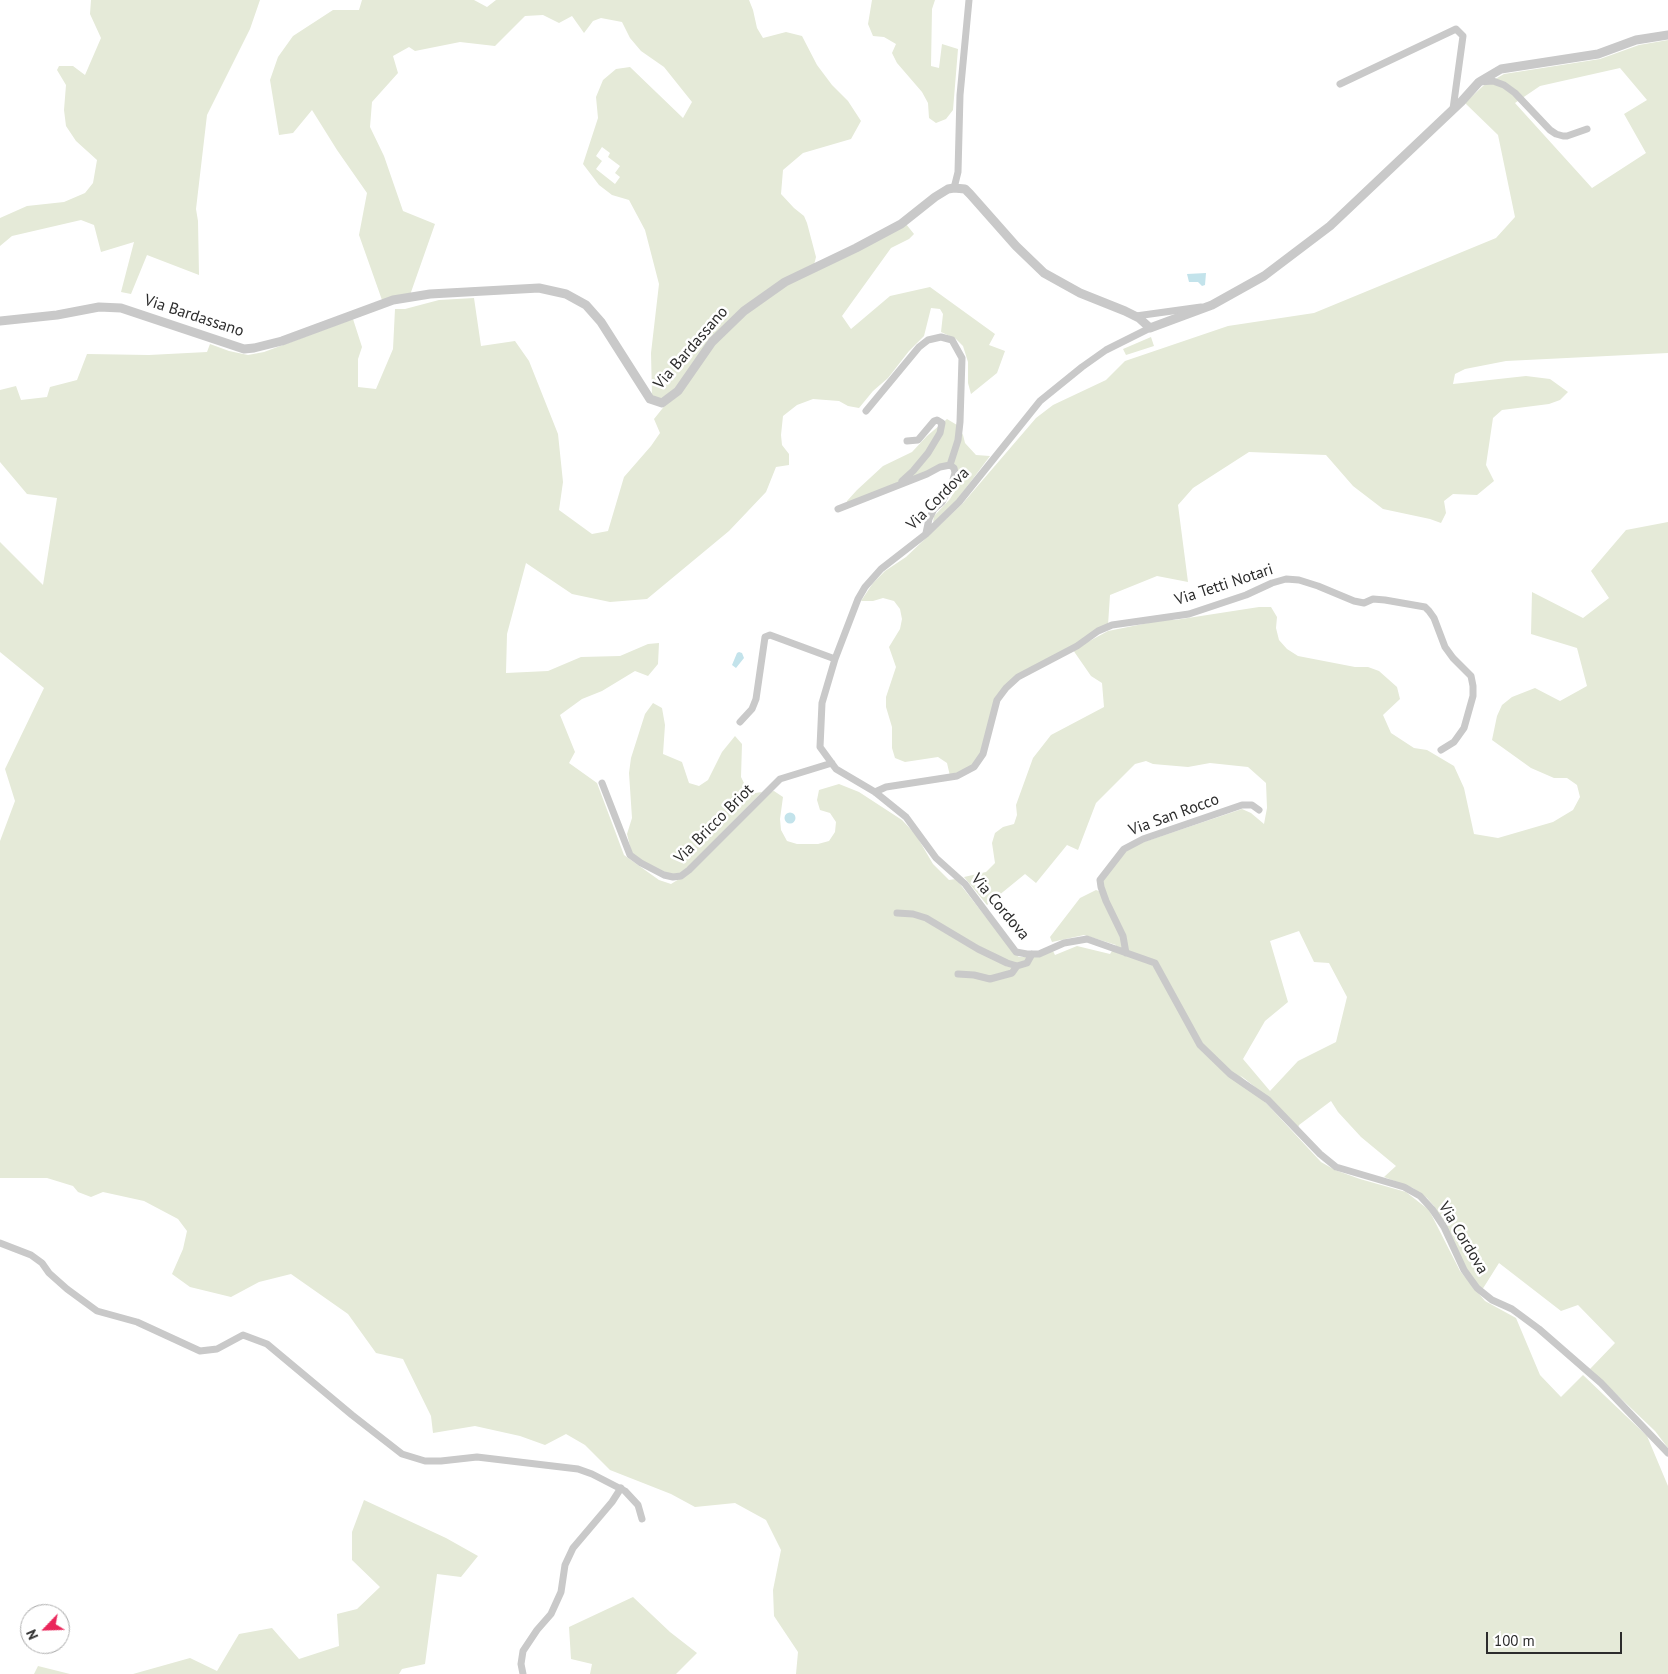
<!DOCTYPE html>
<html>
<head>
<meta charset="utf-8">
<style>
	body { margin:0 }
	#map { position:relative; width:1668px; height:1674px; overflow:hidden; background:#fff; font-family:"PT Sans",sans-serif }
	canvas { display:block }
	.north { position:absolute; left:20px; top:1604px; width:50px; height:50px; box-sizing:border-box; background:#fff; border:1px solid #ababab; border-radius:50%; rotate:246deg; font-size:14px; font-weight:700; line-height:20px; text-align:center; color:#2c2c2c }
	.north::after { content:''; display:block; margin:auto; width:18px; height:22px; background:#ea275b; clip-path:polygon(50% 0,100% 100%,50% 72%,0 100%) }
	.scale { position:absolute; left:1486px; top:1632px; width:136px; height:22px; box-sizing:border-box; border:2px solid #2c2c2c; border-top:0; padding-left:6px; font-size:15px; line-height:18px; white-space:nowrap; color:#2c2c2c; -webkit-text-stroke:4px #fff; paint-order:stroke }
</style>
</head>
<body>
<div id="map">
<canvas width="1668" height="1674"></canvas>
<div class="north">N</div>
<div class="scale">100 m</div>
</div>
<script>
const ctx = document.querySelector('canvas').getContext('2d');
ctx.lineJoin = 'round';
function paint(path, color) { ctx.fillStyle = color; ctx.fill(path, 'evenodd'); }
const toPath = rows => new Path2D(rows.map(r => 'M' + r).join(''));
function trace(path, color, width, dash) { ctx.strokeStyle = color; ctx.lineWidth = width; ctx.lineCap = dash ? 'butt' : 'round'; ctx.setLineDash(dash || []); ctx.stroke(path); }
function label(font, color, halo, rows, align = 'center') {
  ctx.font = font + ' "PT Sans",sans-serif'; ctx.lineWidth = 5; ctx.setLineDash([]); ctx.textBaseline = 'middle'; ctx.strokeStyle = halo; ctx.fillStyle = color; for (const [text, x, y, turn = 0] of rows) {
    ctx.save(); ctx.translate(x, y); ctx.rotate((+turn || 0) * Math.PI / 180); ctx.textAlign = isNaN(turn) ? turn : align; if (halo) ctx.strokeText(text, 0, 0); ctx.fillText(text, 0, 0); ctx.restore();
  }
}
paint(toPath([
	[91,0,260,0,250,29,207,115,196,209,198,221,199,275,147,255,131,294,121,292,134,242,101,252,94,225,81,220,12,236,0,246,0,218,27,206,64,202,85,193,93,183,97,160,76,141,66,126,64,110,66,85,57,70,59,66,73,66,85,75,101,38,90,14],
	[362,0,474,0,487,7,496,0,749,0,753,10,757,28,763,38,786,32,802,36,817,65,832,85,848,101,861,121,851,139,803,153,783,170,781,194,794,208,804,216,807,223,816,257,814,265,742,309,676,389,660,401,652,396,651,353,659,284,645,230,629,200,612,195,599,185,583,164,598,118,596,97,603,80,616,69,630,67,683,118,692,102,664,67,641,51,630,38,622,22,601,18,593,21,584,33,572,16,559,23,543,15,525,16,495,46,460,42,415,51,409,47,393,56,398,73,372,102,370,127,384,156,403,211,435,224,410,295,382,300,359,235,367,193,337,150,312,110,293,133,279,135,270,80,278,57,293,36,333,10,359,10],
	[602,147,610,153,608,157,620,166,615,173,620,177,615,184,596,169,602,161,596,156],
	[872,0,935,0,932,9,931,66,939,68,942,44,958,49,953,110,946,119,936,123,929,118,928,103,922,92,897,63,892,53,896,44,884,37,873,36,868,24],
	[1668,40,1668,353,1506,361,1465,369,1455,374,1453,384,1526,376,1550,379,1568,392,1560,400,1549,404,1502,410,1493,418,1486,465,1494,481,1477,495,1453,494,1444,501,1446,513,1441,523,1430,519,1383,509,1353,486,1326,455,1249,452,1193,488,1178,505,1188,582,1157,576,1110,595,1108,625,1004,687,981,753,973,765,950,776,947,763,938,757,905,762,895,758,892,748,892,727,886,707,886,697,896,667,889,647,900,629,902,619,900,609,894,601,883,598,873,601,861,601,873,583,885,571,906,557,963,503,1036,418,1053,405,1106,380,1125,361,1228,326,1314,313,1496,238,1515,217,1498,135,1465,103,1483,86,1504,74,1600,59,1639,45],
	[1620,68,1647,100,1624,114,1646,153,1592,188,1515,103,1540,86],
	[906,224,914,234,909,239,891,248,842,316,851,329,890,296,930,287,995,334,989,345,1005,351,997,373,971,394,968,383,968,362,963,346,956,339,941,332,943,314,940,309,931,308,924,336,909,351,888,378,873,391,859,408,848,406,839,401,813,399,797,405,783,416,781,435,782,445,789,454,789,465,776,467,766,492,729,531,647,599,610,602,572,594,526,563,507,634,506,673,548,671,581,657,620,656,648,644,659,643,658,664,648,676,635,671,602,691,582,699,560,715,575,752,569,763,597,783,624,855,659,880,671,884,689,873,769,792,774,791,783,797,780,819,781,830,787,841,797,844,818,844,829,841,835,832,836,822,830,813,820,810,817,800,819,790,839,784,859,792,902,820,916,835,933,864,949,880,956,879,1014,953,1019,957,1039,957,1053,951,1055,955,1077,946,1110,954,1116,945,1084,935,1052,942,1050,937,1080,898,1096,890,1104,893,1102,880,1125,851,1135,845,1242,809,1251,813,1264,824,1267,808,1266,783,1248,767,1210,763,1188,767,1153,764,1146,761,1135,764,1096,803,1078,850,1067,845,1036,883,1025,874,987,905,964,877,986,872,995,863,992,843,995,833,1003,827,1014,824,1017,815,1016,805,1033,758,1051,735,1104,707,1102,683,1091,676,1073,650,1108,631,1163,620,1175,620,1259,607,1271,607,1277,617,1276,628,1279,640,1287,649,1298,656,1355,667,1368,667,1379,671,1397,687,1400,699,1383,715,1391,733,1414,748,1427,750,1454,766,1464,788,1474,834,1498,838,1553,822,1573,810,1580,797,1577,785,1567,778,1554,778,1531,768,1492,740,1497,716,1502,705,1512,697,1535,688,1560,701,1587,686,1577,648,1531,634,1532,592,1583,618,1609,598,1591,571,1626,530,1668,522,1668,1448,1655,1431,1590,1369,1615,1343,1578,1305,1561,1311,1499,1263,1482,1290,1467,1270,1434,1206,1427,1198,1413,1188,1384,1177,1396,1166,1361,1137,1338,1112,1331,1101,1299,1125,1298,1128,1270,1099,1240,1075,1321,1162,1335,1170,1360,1179,1406,1192,1429,1210,1460,1271,1485,1301,1516,1318,1540,1375,1561,1397,1583,1375,1647,1436,1668,1486,1668,1674,796,1674,798,1652,774,1616,773,1590,781,1550,766,1520,735,1503,695,1507,671,1494,610,1470,585,1445,566,1434,545,1445,520,1436,475,1426,433,1433,431,1416,403,1359,376,1353,348,1314,291,1274,259,1282,231,1297,190,1287,172,1274,183,1249,187,1231,178,1219,144,1201,103,1192,91,1197,78,1192,73,1186,47,1178,0,1178,0,841,15,801,5,769,44,688,0,652,0,542,43,585,57,498,27,494,0,462,0,390,16,386,21,400,47,397,50,387,77,380,87,354,149,355,207,352,210,344,229,351,248,355,264,352,353,319,362,347,358,359,358,387,376,389,393,349,395,309,405,309,439,300,474,298,481,346,515,341,529,361,558,434,563,482,559,510,592,534,608,531,624,477,651,446,660,433,654,419,714,344,746,313,786,284],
	[1299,931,1314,962,1329,963,1347,997,1336,1042,1298,1061,1270,1091,1243,1059,1265,1021,1288,1002,1270,941],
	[1151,337,1154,346,1126,355,1123,349],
	[947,419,957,425,963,435,965,443,976,455,990,456,957,500,935,521,933,522,934,516,950,499,960,482,956,467,926,472,847,503,847,501,857,490,883,466,912,452,927,436],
	[653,703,662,708,665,725,663,754,682,762,689,783,699,786,708,780,722,752,735,736,742,744,741,777,746,787,755,793,762,792,689,866,679,874,672,874,659,870,642,861,632,854,627,834,632,818,629,773,631,758,645,714],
	[364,1500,446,1538,478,1556,461,1577,437,1574,425,1664,402,1669,399,1674,133,1674,190,1658,217,1671,239,1634,272,1628,299,1659,339,1646,337,1614,357,1609,380,1587,352,1560,352,1532],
	[633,1597,670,1632,697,1653,676,1674,590,1674,592,1664,571,1659,569,1627],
	[38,1666,70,1674,34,1674]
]), '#e5ead8');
paint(toPath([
	[1206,273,1205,285,1202,286,1198,282,1189,282,1187,274],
	[739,652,742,653,744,658,736,668,732,665,737,653],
	'784.5 818a5.5 5.5 0 1 1 11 0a5.5 5.5 0 1 1-11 0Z'
]), '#c3e3eb');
trace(toPath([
	[1479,82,1493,81,1504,85,1515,93,1550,130,1556,134,1563,136,1567,136,1587,129],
	[1340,84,1456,29,1463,36,1453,109],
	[954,188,958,172,960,95,969,0],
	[1136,316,1201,307],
	[1150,328,1106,350,1082,367,1040,401,959,502,926,534,881,569,865,587,858,599,835,659,822,703,820,747,836,769,875,792,906,817,936,858,965,884,1016,952,1027,954,1039,954,1064,943,1087,939,1155,963,1200,1045,1230,1074,1268,1100,1320,1154,1336,1167,1404,1187,1420,1196,1432,1209,1444,1227,1464,1270,1477,1288,1492,1300,1512,1309,1539,1329,1601,1383,1668,1453],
	[866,411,919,347,928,340,941,337,952,340,962,358,960,422,958,440,950,465],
	[902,481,913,471,928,453,940,433,942,423,937,420,934,421,918,440,907,441],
	[838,509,927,474,940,467,950,465,954,468,955,473,952,483,942,502,934,509,929,519,926,533],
	[740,722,752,709,756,699,765,637,770,635,835,659],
	[602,783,630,855,641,863,664,875,673,877,681,876,689,870,780,779,832,763],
	[875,792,886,787,957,776,974,767,983,754,997,700,1006,688,1018,677,1077,646,1098,631,1112,625,1189,614,1246,595,1272,583,1286,579,1299,580,1318,586,1354,601,1364,603,1373,599,1385,600,1425,607,1429,611,1434,618,1445,647,1453,658,1471,676,1473,686,1473,696,1464,728,1454,742,1441,750],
	[897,913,913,914,926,918,978,949,1007,963,1017,966,1027,963,1032,954],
	[1126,953,1123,936,1106,901,1101,887,1100,880,1124,849,1143,839,1242,805,1252,805,1259,810],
	[958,974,974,975,990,979,1012,973,1017,966],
	[0,1243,31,1255,42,1263,49,1273,67,1289,97,1311,137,1322,200,1351,217,1349,243,1335,267,1344,352,1415,402,1454,425,1461,441,1461,477,1457,578,1469,592,1474,625,1491,638,1505,642,1519],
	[523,1674,521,1664,523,1651,537,1630,551,1614,561,1592,565,1565,573,1548,612,1502,621,1488]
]), '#c9c9c9', 7);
trace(toPath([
	[0,321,57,315,99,307,121,308,244,349,254,348,282,341,393,300,430,294,539,288,566,294,586,305,601,322,650,399,662,403,678,391,712,342,744,311,785,282,856,248,901,224,935,197,948,189,954,188,965,189,970,194,1016,246,1044,273,1080,293,1125,311,1139,318,1150,328,1212,305,1264,276,1330,226,1461,102,1479,82,1501,69,1598,54,1636,40,1668,35]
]), '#c9c9c9', 9);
label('16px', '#2c2c2c', '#fff', [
	["Via Bardassano",194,316,18],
	["Via Bardassano",691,348,-49],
	["Via Cordova",938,499,-45],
	["Via Tetti Notari",1224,585,-18],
	["Via San Rocco",1174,815,-20],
	["Via Bricco Briot",714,824,-45],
	["Via Cordova",1000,907,50],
	["Via Cordova",1463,1238,59]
]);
</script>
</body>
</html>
